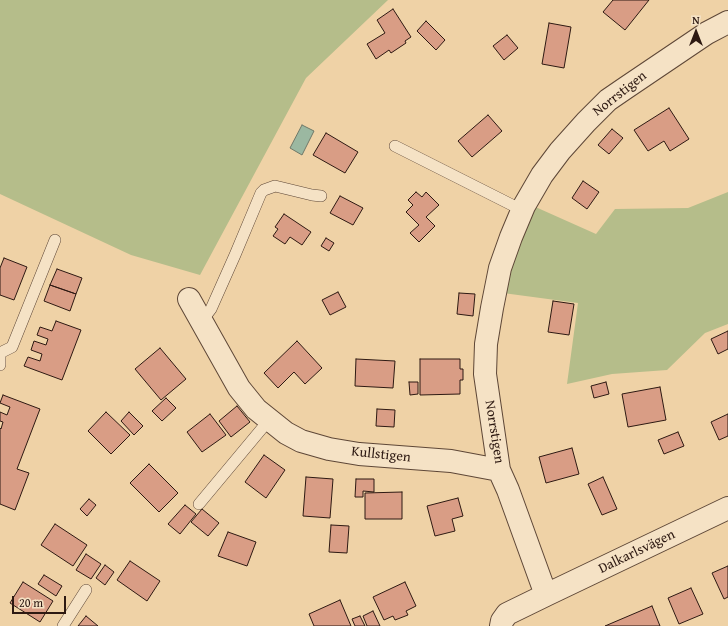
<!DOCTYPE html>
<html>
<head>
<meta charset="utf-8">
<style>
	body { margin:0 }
	#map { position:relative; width:728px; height:626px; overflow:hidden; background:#efd2a6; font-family:"Gentium Book Plus",serif }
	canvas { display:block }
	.north { position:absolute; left:676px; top:12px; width:40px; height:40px; -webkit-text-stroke:3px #f5e2c5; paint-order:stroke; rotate:0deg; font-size:11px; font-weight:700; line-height:16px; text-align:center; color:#2d1912 }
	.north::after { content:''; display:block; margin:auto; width:14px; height:18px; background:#2d1912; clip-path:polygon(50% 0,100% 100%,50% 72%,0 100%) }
	.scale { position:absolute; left:12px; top:596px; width:54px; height:18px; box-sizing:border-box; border:2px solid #2d1912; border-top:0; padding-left:5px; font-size:12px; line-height:14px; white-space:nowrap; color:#2d1912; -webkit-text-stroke:3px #f5e2c5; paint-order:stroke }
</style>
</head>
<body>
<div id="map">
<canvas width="728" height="626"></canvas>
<div class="north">N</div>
<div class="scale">20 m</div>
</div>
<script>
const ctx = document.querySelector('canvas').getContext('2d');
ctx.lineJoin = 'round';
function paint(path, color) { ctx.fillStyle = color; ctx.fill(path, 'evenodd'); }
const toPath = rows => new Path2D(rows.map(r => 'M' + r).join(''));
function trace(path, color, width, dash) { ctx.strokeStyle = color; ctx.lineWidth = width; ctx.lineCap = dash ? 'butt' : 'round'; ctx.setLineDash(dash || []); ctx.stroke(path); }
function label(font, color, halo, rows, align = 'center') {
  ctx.font = font + ' "Gentium Book Plus",serif'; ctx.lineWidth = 3; ctx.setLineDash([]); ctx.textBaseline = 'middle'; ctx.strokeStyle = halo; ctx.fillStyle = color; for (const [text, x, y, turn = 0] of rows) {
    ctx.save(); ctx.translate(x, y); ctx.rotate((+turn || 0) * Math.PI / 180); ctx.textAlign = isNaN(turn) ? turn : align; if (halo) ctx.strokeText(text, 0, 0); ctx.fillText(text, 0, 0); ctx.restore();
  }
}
paint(toPath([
	[0,0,388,0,306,78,200,275,131,255,0,194],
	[728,192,728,324,705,333,667,370,612,374,567,384,578,303,503,293,531,205,596,234,615,209,688,208]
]), '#b5bd8a');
const water = toPath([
	[302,125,314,131,302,155,290,148,302,125]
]);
paint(water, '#9bb8a1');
trace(water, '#6f7868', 1);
const building = toPath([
	[613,0,649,0,625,30,603,12,613,0],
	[393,9,411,37,405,41,406,43,391,53,389,50,376,59,367,44,385,33,377,20,393,9],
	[426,21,445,40,436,50,417,31,426,21],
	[549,23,571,27,564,68,542,64,549,23],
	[507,35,518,48,504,60,493,46,507,35],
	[669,108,689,139,670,151,664,141,648,151,634,130,669,108],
	[488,115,502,131,472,157,458,141,488,115],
	[612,129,623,138,609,154,598,145,612,129],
	[326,133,358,152,345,173,313,155,326,133],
	[583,181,599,192,587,209,572,198,583,181],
	[416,192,422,197,426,192,439,205,426,217,435,226,419,242,410,233,419,225,406,212,413,205,408,200,416,192],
	[340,196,363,208,353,225,330,213,340,196],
	[284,214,311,232,302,245,290,237,285,244,273,236,278,229,275,227,284,214],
	[326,238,334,243,329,251,321,246,326,238],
	[4,258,27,267,14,300,0,295,0,268,4,258],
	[57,269,82,278,76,294,50,285,57,269],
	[50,285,76,294,70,311,44,301,50,285],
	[338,292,346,307,330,315,322,300,338,292],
	[459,293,475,294,473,316,457,314,459,293],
	[553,301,574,304,569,335,548,332,553,301],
	[56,321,81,330,62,380,24,366,28,357,40,361,42,354,31,350,34,341,46,345,48,339,37,335,40,327,52,331,56,321],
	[728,331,728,349,718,354,711,339,728,331],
	[297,341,322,368,305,384,294,372,278,388,264,373,297,341],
	[160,348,186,379,161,400,135,369,160,348],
	[356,359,395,361,393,388,355,386,356,359],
	[420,359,460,359,460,369,463,369,463,380,460,380,460,394,420,395,420,359],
	[409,382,418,382,418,394,410,395,409,382],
	[606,382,609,394,594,398,591,386,606,382],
	[660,387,666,420,628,427,622,394,660,387],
	[3,395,40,409,17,469,29,473,15,510,0,504,0,428,1,429,3,422,0,421,0,412,7,415,10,407,0,403,3,395],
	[166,398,176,408,162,421,152,411,166,398],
	[237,406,250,422,231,437,219,421,237,406],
	[377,409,395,410,394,427,376,426,377,409],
	[106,412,130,435,111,454,88,431,106,412],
	[129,412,143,426,134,435,121,421,129,412],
	[210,414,226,435,202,452,187,432,210,414],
	[728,414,728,436,719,440,711,422,728,414],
	[678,432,684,446,664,454,658,440,678,432],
	[572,448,579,474,546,483,539,457,572,448],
	[264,455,285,470,266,498,245,482,264,455],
	[149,464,178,493,159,512,130,483,149,464],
	[306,477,333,479,330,518,303,516,306,477],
	[603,477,617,509,602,515,588,484,603,477],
	[356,479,374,479,374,492,363,491,363,497,355,497,356,479],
	[402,492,402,519,365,519,365,493,402,492],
	[458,498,463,516,452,519,455,531,435,536,427,506,458,498],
	[89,499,96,505,87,516,80,509,89,499],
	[185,505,196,514,180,534,168,524,185,505],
	[202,509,219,523,208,536,191,522,202,509],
	[55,524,87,545,73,566,41,545,55,524],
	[331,525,349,526,347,553,329,552,331,525],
	[228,532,256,542,247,566,218,556,228,532],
	[86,554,101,564,91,579,76,570,86,554],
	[130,561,160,581,147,601,117,580,130,561],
	[105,565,114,572,105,585,96,578,105,565],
	[728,566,728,597,724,599,712,573,728,566],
	[44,575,62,586,56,596,38,584,44,575],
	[23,582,53,601,40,622,10,603,23,582],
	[405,582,416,606,406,611,408,615,395,620,393,616,384,620,373,597,405,582],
	[691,588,703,614,679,624,668,598,691,588],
	[340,600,351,626,314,626,309,614,340,600],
	[652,606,660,626,605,626,652,606],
	[373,611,380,626,367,626,363,616,373,611],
	[86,616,98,626,78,626,86,616],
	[360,616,365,626,355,626,352,619,360,616]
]);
paint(building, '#d99d85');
trace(building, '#2d1912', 1);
const service = toPath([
	[395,146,522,210],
	[201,322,211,309,235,255,261,193,264,190,275,186,312,195,321,196],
	[0,353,12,347,55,240],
	[0,355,0,365],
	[199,504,269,420],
	[63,626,86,590]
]);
const minor = toPath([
	[189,299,239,388,256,409,286,433,301,441,329,449,359,454,451,461,499,470],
	[546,595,728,508],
	[501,626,502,621,507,614,546,595,508,490,499,470,485,374,486,344,492,308,500,268,511,237,524,206,542,175,560,151,586,122,608,100,627,87,707,33,728,22]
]);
trace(service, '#5e4737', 12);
trace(minor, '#5e4737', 24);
trace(service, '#f5e2c5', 11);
trace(minor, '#f5e2c5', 22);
label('14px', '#2d1912', '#f5e2c5', [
	["Norrstigen",620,94,-38],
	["Norrstigen",494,432,81],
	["Kullstigen",381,455,6],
	["Dalkarlsvägen",637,552,-26]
]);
</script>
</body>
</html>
